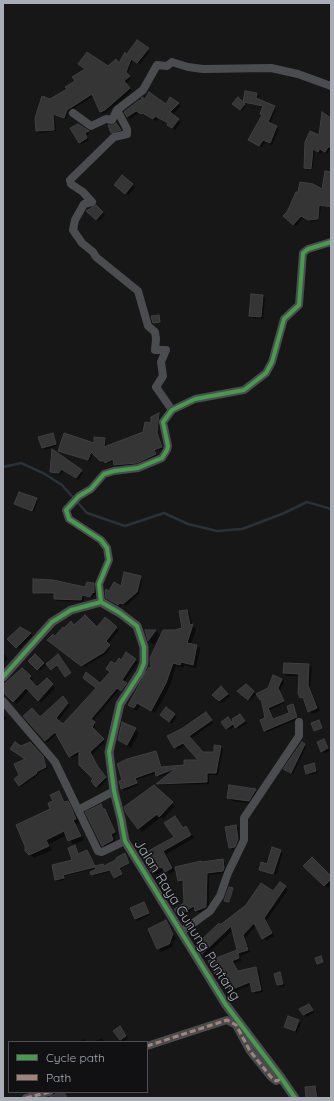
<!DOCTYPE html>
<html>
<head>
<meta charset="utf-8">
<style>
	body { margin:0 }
	#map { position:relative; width:334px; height:1101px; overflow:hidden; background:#171717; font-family:Quicksand,sans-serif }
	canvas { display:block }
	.frame { position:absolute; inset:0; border:4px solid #a8adb8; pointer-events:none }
	.legend { position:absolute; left:8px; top:1041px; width:140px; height:52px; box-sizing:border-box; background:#111113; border:1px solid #4d4f55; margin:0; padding:5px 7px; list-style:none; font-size:12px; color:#a8adb8 }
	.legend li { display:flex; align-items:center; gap:8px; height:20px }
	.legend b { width:20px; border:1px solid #4d4f55 }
</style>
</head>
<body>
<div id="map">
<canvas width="334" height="1101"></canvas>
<div class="frame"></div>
<ul class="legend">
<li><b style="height:5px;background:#469c4c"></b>Cycle path</li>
<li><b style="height:5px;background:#a18479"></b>Path</li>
</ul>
</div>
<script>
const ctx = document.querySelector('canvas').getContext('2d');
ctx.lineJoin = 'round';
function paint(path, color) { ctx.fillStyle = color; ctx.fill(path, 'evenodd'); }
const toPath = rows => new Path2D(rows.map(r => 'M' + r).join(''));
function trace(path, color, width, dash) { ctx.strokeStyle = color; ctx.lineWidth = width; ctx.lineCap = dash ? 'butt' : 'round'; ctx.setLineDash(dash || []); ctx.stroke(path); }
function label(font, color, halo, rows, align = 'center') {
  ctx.font = font + ' Quicksand,sans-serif'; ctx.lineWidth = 3; ctx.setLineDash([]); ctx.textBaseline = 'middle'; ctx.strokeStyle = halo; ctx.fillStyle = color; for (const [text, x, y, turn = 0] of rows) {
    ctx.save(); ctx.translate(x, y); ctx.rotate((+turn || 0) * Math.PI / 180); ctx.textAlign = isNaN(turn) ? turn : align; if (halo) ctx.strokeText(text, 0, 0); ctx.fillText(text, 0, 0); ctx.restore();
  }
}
paint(toPath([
	[148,49,150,51,140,64,133,60,127,75,131,79,125,84,132,91,107,112,103,114,101,112,94,96,68,112,66,119,54,115,56,131,39,133,37,131,50,100,116,61,119,64,125,54,127,55],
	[246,92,257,94,259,96,258,100,276,109,270,124,279,129,272,145,265,142,262,147,250,140,263,115,264,107,244,103],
	[238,99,246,106,242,111,236,106],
	[145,100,166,105,178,103,181,106,172,115,181,122,175,130,169,124,158,118,156,121,139,113,130,119,128,117,125,112],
	[331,119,331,147,327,154,323,150,321,154,315,150,312,170,307,170,305,168,306,142,320,136],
	[116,124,122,132,114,134,112,132],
	[78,125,90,133,86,136,89,140,82,144,80,142],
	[331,173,331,208,321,206,319,220,311,222,303,218,296,226,285,216,323,191],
	[123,177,135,187,128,195,118,187],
	[96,207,105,215,99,221,88,211],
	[252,295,263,296,265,298,263,319,252,318,250,315],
	[158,414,160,415,158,435,163,449,155,451,157,456,139,464,117,467,114,460,107,464,103,463,93,453,90,461,59,450,95,445,105,439,106,440,106,447,144,433],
	[53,434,57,446,45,450,43,448],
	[53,451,83,473,78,480,63,470,61,475,51,472],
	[36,499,38,501,34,512,16,504],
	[140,577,142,579,139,594,126,606,122,604,121,606,109,600,110,592],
	[93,584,95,586,96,594,92,598,84,596,83,602,57,601,55,599,55,595,36,594,34,592,86,588],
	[187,611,190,614,192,625,196,629,191,644,197,646,200,649,196,668,184,665,183,668,176,666,170,686,155,713,140,705,137,711,132,708,129,705,152,671,175,631,183,629],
	[105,618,119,630,108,644,111,647,106,654,84,667,51,642,64,629,75,626,97,628],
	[20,628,33,635,19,649,9,639],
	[146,631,156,631,160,635,154,645,149,641],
	[3,653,8,658,3,665],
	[126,654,138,662,124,682,128,686,124,693,119,690,92,722,96,725,93,730,105,742,92,755,100,771,107,780,99,788,93,781,96,783,80,754,72,758,57,734,47,743,45,741,40,718,63,698,70,706,58,721,63,726],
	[35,655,46,665,40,671,30,661],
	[58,655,71,674,67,677,59,665,53,670,48,664],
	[309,665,312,668,310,688,320,711,312,714,299,692,300,676,287,676,284,673],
	[30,676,33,679,31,681,37,689,47,679,55,688,41,703,29,690,17,704,3,691,3,687],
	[282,679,284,682,280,691,285,703,270,710,274,720,291,713,292,705,299,719,267,732,265,730,266,719,263,702,258,694],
	[246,685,256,694,250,701,240,693],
	[221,687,230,696,221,703,215,697],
	[166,708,177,717,172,724,163,717],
	[3,714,7,718,3,722],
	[208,715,213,723,190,739,203,753,215,754,221,747,223,749,218,775,209,775,209,784,159,785,157,784,171,773,159,777,157,773,136,780,138,785,124,791,122,788,123,780,155,752,163,768,185,766,200,761,186,745,177,750,168,736],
	[240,715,247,723,238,729,236,727],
	[228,718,235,726,229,730,227,728],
	[135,729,139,733,131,748,119,740],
	[324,740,330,751,324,753,322,751],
	[30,743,44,759,48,768,37,774,38,775,21,787,19,786,21,775,26,760,21,747],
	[304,744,306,747,293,774,287,771,285,769],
	[314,764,318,773,309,775,307,773],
	[154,786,175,806,163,819,161,817,142,832,139,828],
	[255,790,258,793,253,804,232,801,228,797],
	[59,792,66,803,67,802,71,806,80,823,76,824,84,840,73,845,67,835,49,844,52,850,34,858,26,850,51,809],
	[101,805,108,813,117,835,113,836,116,843,105,848,103,845],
	[178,820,184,829,186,827,189,830,194,838,166,854,175,871,169,874,165,870,155,875,142,855,175,837],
	[236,826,238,828,240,841,237,848,232,849,230,847],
	[75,846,79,855,87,851,89,853,96,867,104,867,126,856,130,864,120,869,123,875,116,879,112,871,94,876,91,872,98,868,64,876,64,880,58,881,56,880,73,860],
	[273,848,283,853,276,875,260,869,267,865],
	[223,860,225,862,225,873,209,875,209,908,198,913,195,908,181,917,175,909,185,904,184,882,181,883,179,880,202,863],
	[305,866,331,877,331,885,328,888],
	[281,883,288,890,266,921,274,936,266,941,256,926,245,938,250,952,240,956,241,961,234,963,239,972,256,968,259,971,263,992,255,994,251,985,234,992,230,986,227,987,224,985,220,976,215,973,238,951,233,930,205,956,202,953,220,926,273,893],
	[232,889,230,902,226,901],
	[144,903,150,915,138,921,135,919],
	[166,921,176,938,172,947,161,952,159,949,174,942,173,941,158,948],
	[280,973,285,986,280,987,278,985],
	[311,1007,314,1013,306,1017,300,1009],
	[298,1021,301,1023,297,1033,285,1027],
	[122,1030,128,1038,123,1042,121,1040],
	[102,1038,105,1042,93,1042],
	[84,1039,86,1042,79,1042],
	[315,1087,317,1089,318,1098,307,1098]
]), '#0007');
trace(toPath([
	[3,467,21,463,43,473,62,485,87,513,125,526,164,513,188,524,217,531,242,529,282,514,307,502,331,509]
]), '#2a3239', 2.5);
const building = toPath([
	[137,40,149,48,137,63,131,59,126,72,130,76,124,81,130,88,105,110,100,112,92,94,67,110,64,118,53,114,54,130,36,131,35,118,42,96,50,99,67,89,65,87,75,81,72,77,85,69,78,64,87,52,108,66,116,59,119,63,125,52,126,55,137,40],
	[245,91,257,93,256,98,275,106,268,122,277,126,270,143,263,140,259,146,248,140,262,115,260,114,263,106,243,102,245,91],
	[149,92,166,104,170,97,179,103,170,112,179,119,172,128,167,125,168,123,155,116,153,119,142,113,141,114,136,111,127,117,124,112,139,100,140,102,142,97,145,99,149,92],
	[238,97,245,104,240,110,232,104,238,97],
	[322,112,331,118,331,147,328,147,325,152,320,149,318,152,313,149,311,169,304,168,305,142,310,131,319,135,322,112],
	[116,123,121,130,111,133,108,125,114,125,116,123],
	[78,124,89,131,85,133,87,138,79,143,70,128,78,124],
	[325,171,331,172,331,207,319,205,318,219,308,220,301,216,293,225,283,216,287,212,296,192,298,192,300,182,313,184,322,189,325,171],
	[122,175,133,184,125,194,114,185,122,175],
	[96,205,103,212,96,220,86,211,96,205],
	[251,294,263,295,261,317,249,316,251,294],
	[159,315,160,322,153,323,151,316,159,315],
	[159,413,157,433,162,447,154,450,156,454,137,463,114,465,113,459,105,463,104,461,100,461,91,452,88,460,58,451,64,433,94,443,94,437,105,438,104,447,143,432,145,422,151,423,151,417,159,413],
	[53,433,56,444,42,448,38,437,53,433],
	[52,449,82,470,76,478,61,469,59,473,50,472,52,449],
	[19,492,37,498,32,511,14,504,19,492],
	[124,572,141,576,137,592,123,604,120,603,118,605,106,598,105,591,106,589,109,591,114,582,121,586,124,572],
	[33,579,53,580,85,587,87,582,94,583,94,593,93,592,90,597,82,595,81,600,54,599,54,593,33,593,33,579],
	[187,610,190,625,193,624,187,643,197,645,193,665,181,662,180,665,173,663,166,683,151,711,137,703,134,708,128,705,149,667,151,669,150,658,163,630,175,630,182,628,179,611,187,610],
	[85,615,97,627,105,617,117,627,106,641,110,645,104,652,81,666,47,640,53,634,55,636,63,627,64,628,71,621,74,625,85,615],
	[20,627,31,633,16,648,7,639,20,627],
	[145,630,156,630,148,641,145,630],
	[126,652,136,659,122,680,127,683,121,691,117,688,91,719,95,722,92,727,104,739,90,752,98,767,106,777,96,787,91,781,93,779,79,765,79,751,69,757,55,732,45,741,23,716,32,708,40,717,63,696,68,703,56,718,63,724,96,688,83,678,86,672,100,683,110,672,106,669,111,661,115,664,119,658,121,660,126,652],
	[35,654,44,663,37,670,28,661,35,654],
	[58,654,71,673,65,677,57,665,51,670,46,664,58,654],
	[284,663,309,664,308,685,317,708,308,712,303,697,300,698,298,693,299,674,283,673,284,663],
	[22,668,31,676,29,678,37,687,47,678,53,684,38,701,26,688,13,702,3,692,3,685,22,668],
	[273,675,282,679,278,688,284,701,268,708,273,719,289,713,287,706,293,704,297,717,264,731,260,720,265,718,261,699,260,700,256,694,268,688,273,675],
	[246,684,254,691,248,700,237,691,246,684],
	[221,686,228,694,219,701,212,695,221,686],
	[166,707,175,714,169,722,160,715,166,707],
	[206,712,212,720,189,736,203,752,214,752,214,745,221,746,216,773,207,773,207,782,156,784,176,768,156,776,155,771,135,778,137,783,121,789,119,781,122,780,117,764,127,759,156,751,161,767,184,765,184,760,198,760,183,743,174,748,167,736,181,729,206,712],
	[240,714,245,721,235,728,232,719,240,714],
	[228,717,233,724,226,729,221,722,228,717],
	[319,720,322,728,314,731,311,723,319,720],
	[122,722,136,728,127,745,118,740,122,722],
	[324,739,328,748,321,752,317,742,324,739],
	[15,742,21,746,30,742,43,756,46,767,36,772,37,773,19,786,14,779,19,775,14,764,25,759,10,749,15,742],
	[302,742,305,744,291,773,283,769,302,742],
	[314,763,316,771,306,774,304,766,314,763],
	[154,785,173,802,159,817,157,814,138,829,126,813,124,807,154,785],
	[229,785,256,789,255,791,249,801,227,798,229,785],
	[59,791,64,802,68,801,73,811,72,813,73,812,76,819,73,820,81,836,68,841,64,831,46,840,49,846,29,855,25,851,25,846,16,825,50,809,48,803,53,801,50,795,59,791],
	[101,804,103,809,105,809,115,832,111,834,113,840,102,846,85,812,101,804],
	[175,816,183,828,186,826,191,835,163,851,172,868,165,872,162,867,151,872,141,855,174,837,164,823,175,816],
	[236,825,238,839,235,847,229,848,225,827,236,825],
	[75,845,78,854,87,850,95,866,103,864,104,866,117,859,116,858,125,853,129,863,119,868,122,874,114,878,110,870,91,875,90,872,96,869,95,867,63,875,64,878,55,880,52,865,72,860,68,848,75,845],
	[272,847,281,850,273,874,259,870,261,862,267,864,272,847],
	[312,857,331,876,331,879,324,886,303,866,312,857],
	[223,859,224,868,223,871,207,873,206,907,195,911,194,906,178,915,174,909,184,903,183,880,178,881,175,867,201,861,202,862,223,859],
	[280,882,286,886,264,918,272,933,262,939,254,923,243,935,248,950,238,953,239,958,232,961,238,971,256,967,261,990,252,992,250,982,230,990,227,983,223,985,217,973,215,974,208,961,237,950,231,926,202,954,196,945,219,923,220,925,246,905,261,883,273,891,280,882],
	[229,887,233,888,229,902,224,901,229,887],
	[144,902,149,913,135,919,130,908,144,902],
	[166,920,173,934,169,944,157,949,148,929,166,920],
	[321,956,323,962,317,964,315,958,321,956],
	[280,972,283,984,277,985,274,974,280,972],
	[309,1004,313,1010,303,1015,299,1009,309,1004],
	[288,1016,299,1020,295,1031,284,1027,288,1016],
	[120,1026,126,1036,120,1040,113,1031,120,1026],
	[315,1086,317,1098,306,1098,305,1087,315,1086],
	[59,1092,64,1092,67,1098,48,1098,59,1092]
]);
paint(building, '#353536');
trace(building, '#3f4043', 1);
trace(toPath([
	[117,110,127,129,127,134,114,137,70,180,71,184,83,192,92,202,84,204,75,220,73,230,82,243,93,252,96,257,138,291,148,326,155,332,156,339,155,350,166,350,161,362,163,376,156,387,172,410],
	[117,110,143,90,157,65,167,66,172,62,188,67,203,69,271,68,298,74,331,86],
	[73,113,91,126,106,119,112,120,117,110],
	[101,602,99,584,109,560,107,548,101,540,69,519,66,510,79,496,91,489,104,474,114,471,138,468,162,458,167,450,168,446,163,422,172,410,195,399,244,390,266,373,272,362,284,319,299,305,303,253,308,249,331,242],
	[3,701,55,762,98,851,102,852,125,841],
	[78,810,114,791],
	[181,932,210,911,220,896,228,873,244,840,244,818,299,736,299,722],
	[147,1046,227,1020,236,1025,250,1051,271,1077,276,1081,282,1079],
	[26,1098,49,1092]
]), '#4b4c50', 8);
trace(toPath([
	[3,677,52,622,71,610,101,602,120,613,137,626,144,647,144,663,140,673,120,704,109,752,114,791,121,819,125,841,226,1005,282,1079,295,1098]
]), '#4b4c50', 9);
trace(toPath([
	[147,1046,227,1020,236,1025,250,1051,271,1077,276,1081,282,1079],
	[26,1098,49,1092]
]), '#a18479', 3, [6, 3]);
trace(toPath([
	[101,602,99,584,109,560,107,548,101,540,69,519,66,510,79,496,91,489,104,474,114,471,138,468,162,458,167,450,168,446,163,422,172,410,195,399,244,390,266,373,272,362,284,319,299,305,303,253,308,249,331,242],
	[3,677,52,622,71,610,101,602,120,613,137,626,144,647,144,663,140,673,120,704,109,752,114,791,121,819,125,841,226,1005,282,1079,295,1098]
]), '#469c4c', 4);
label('14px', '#a8adb8', '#111113', [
	["Jalan Raya Gunung Puntang",187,920,58]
]);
</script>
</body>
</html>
